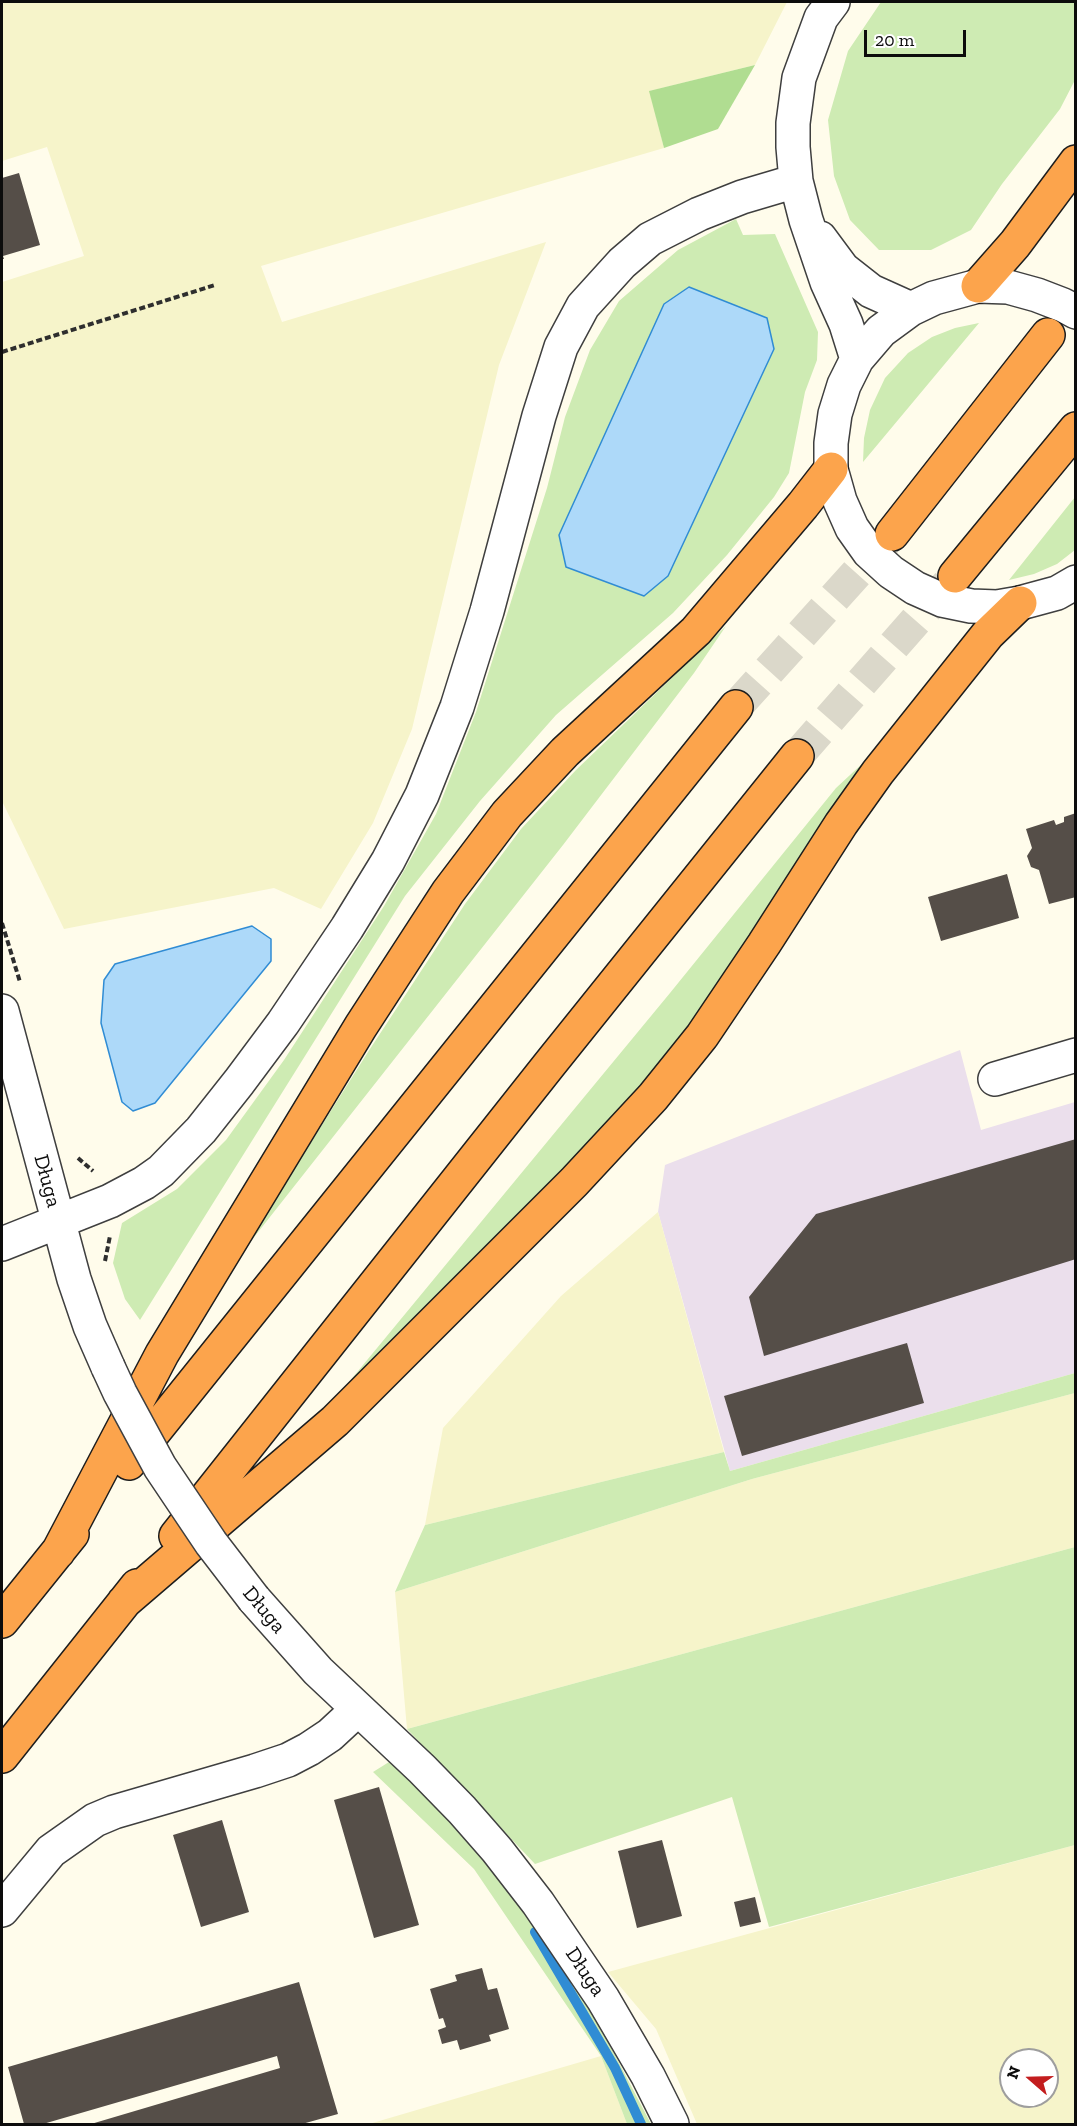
<!DOCTYPE html>
<html>
<head>
<meta charset="utf-8">
<style>
	body { margin:0 }
	#map { position:relative; width:1077px; height:2126px; overflow:hidden; background:#fffceb; font-family:"Zilla Slab",serif }
	canvas { display:block }
	.frame { position:absolute; inset:0; border:3px solid #0c0c0c; pointer-events:none }
	.north { position:absolute; left:999px; top:2048px; width:60px; height:60px; box-sizing:border-box; background:#fff; border:2px solid #9e9e9e; border-radius:50%; rotate:290deg; font-size:16px; font-weight:700; line-height:24px; text-align:center; color:#0c0c0c }
	.north::after { content:''; display:block; margin:auto; width:21px; height:27px; background:#c31d1e; clip-path:polygon(50% 0,100% 100%,50% 72%,0 100%) }
	.scale { position:absolute; left:864px; top:30px; width:102px; height:27px; box-sizing:border-box; border:3px solid #0c0c0c; border-top:0; padding-left:8px; font-size:18px; line-height:21px; white-space:nowrap; color:#0c0c0c; -webkit-text-stroke:4px #fff; paint-order:stroke }
</style>
</head>
<body>
<div id="map">
<canvas width="1077" height="2126"></canvas>
<div class="frame"></div>
<div class="north">N</div>
<div class="scale">20 m</div>
</div>
<script>
const ctx = document.querySelector('canvas').getContext('2d');
ctx.lineJoin = 'round';
function paint(path, color) { ctx.fillStyle = color; ctx.fill(path, 'evenodd'); }
const toPath = rows => new Path2D(rows.map(r => 'M' + r).join(''));
function trace(path, color, width, dash) { ctx.strokeStyle = color; ctx.lineWidth = width; ctx.lineCap = dash ? 'butt' : 'round'; ctx.setLineDash(dash || []); ctx.stroke(path); }
function label(font, color, halo, rows, align = 'center') {
  ctx.font = font + ' "Zilla Slab",serif'; ctx.lineWidth = 6; ctx.setLineDash([]); ctx.textBaseline = 'middle'; ctx.strokeStyle = halo; ctx.fillStyle = color; for (const [text, x, y, turn = 0] of rows) {
    ctx.save(); ctx.translate(x, y); ctx.rotate((+turn || 0) * Math.PI / 180); ctx.textAlign = isNaN(turn) ? turn : align; if (halo) ctx.strokeText(text, 0, 0); ctx.fillText(text, 0, 0); ctx.restore();
  }
}
paint(toPath([
	[960,1050,981,1130,1075,1102,1075,1373,730,1471,658,1212,665,1165]
]), '#ebdfec');
paint(toPath([
	[2,2,787,2,755,65,650,91,664,148,261,266,282,322,546,242,499,365,412,729,373,823,321,909,274,888,64,929,2,801,2,282,84,256,47,147,2,161],
	[658,1212,724,1452,425,1525,443,1428,561,1296],
	[1075,1393,1075,1547,407,1729,395,1592,752,1479],
	[1075,1845,1075,2124,697,2124,656,2029,608,1972],
	[1011,2060,1047,2060,1047,2096,1011,2096],
	[601,2056,627,2124,369,2124]
]), '#f6f4ca');
paint(toPath([
	[881,2,1075,2,1075,80,1060,109,1002,184,971,230,931,250,879,250,850,220,834,176,828,120,848,51],
	[736,219,743,235,775,234,818,332,817,360,805,392,789,473,774,497,727,555,673,613,556,715,480,801,405,896,140,1320,125,1299,113,1263,122,1223,177,1189,226,1140,284,1060,384,906,436,814,476,712,547,488,565,417,590,350,619,301,678,250],
	[979,323,863,462,864,438,870,410,885,378,908,353,932,337,955,328],
	[1075,497,1075,550,1057,564,1034,574,1009,580],
	[726,626,694,673,563,845,240,1255,368,1052,465,904,521,829,576,770],
	[864,762,695,1021,610,1122,428,1310,344,1388,670,993,836,788],
	[1075,1373,1075,1393,752,1479,395,1592,425,1525,724,1452,730,1471],
	[1075,1547,1075,1845,769,1927,732,1797,535,1864,407,1729],
	[389,1762,427,1796,527,1911,596,2019,651,2124,627,2124,601,2056,474,1869,373,1772]
]), '#ceebb3');
paint(toPath([
	[755,65,718,129,664,148,649,91]
]), '#b0dd91');
const water = toPath([
	[689,287,767,318,774,349,668,576,644,596,566,567,559,535,664,304,689,287],
	[252,926,271,939,271,961,155,1103,133,1111,122,1102,101,1023,104,980,115,964,252,926]
]);
paint(water, '#add9f9');
trace(water, '#308cd4', 1.5);
trace(toPath([
	[535,1932,615,2068,641,2124]
]), '#308cd4', 10);
paint(toPath([
	[19,173,40,245,3,256,4,259,2,259,2,178],
	[1076,813,1076,897,1049,904,1039,870,1031,867,1027,856,1032,848,1026,829,1054,820,1056,825,1064,822,1064,817],
	[1007,874,1019,918,941,941,928,897],
	[1076,1139,1076,1259,764,1356,749,1297,816,1214],
	[907,1343,924,1403,742,1456,724,1396],
	[379,1787,419,1925,374,1938,334,1800],
	[222,1820,249,1912,201,1927,173,1835],
	[662,1840,682,1916,637,1928,618,1851],
	[755,1897,761,1922,740,1927,734,1902],
	[482,1968,488,1990,497,1988,509,2029,489,2035,491,2041,460,2050,457,2040,442,2044,438,2030,446,2027,443,2018,439,2019,430,1989,457,1981,455,1975],
	[299,1982,338,2114,302,2124,91,2124,280,2068,277,2056,43,2124,24,2124,8,2067]
]), '#554e48');
trace(toPath([
	[736,707,891,535],
	[797,756,954,577]
]), '#dbd8ca', 33, [33, 16]);
const minor = toPath([
	[833,2,821,18,799,78,793,123,793,147,796,181,806,220,827,282,846,324,857,359],
	[820,238,843,269,871,291,911,309],
	[1076,312,1063,305,1037,295,1008,287,978,286,934,298,911,309,881,331,857,359,844,385,835,414,831,443,831,469,840,501,852,528,869,552,891,572,915,588,942,600,971,606,997,607,1020,603,1057,593,1076,582],
	[2,1011,74,1279,90,1326,108,1367],
	[995,1079,1076,1055],
	[2,1244,110,1201,144,1183,161,1171,201,1130,239,1082,283,1023,347,928,388,861,422,795,457,707,487,611,539,416,561,347,583,306,622,263,650,239,699,214,742,197,796,181],
	[254,1599,318,1671,422,1769,462,1810,497,1850,538,1903,603,1999,648,2076,672,2124],
	[2,1910,51,1851,95,1820,114,1812,255,1771,288,1760,309,1749,330,1735,357,1710]
]);
const highway = toPath([
	[978,286,1015,244,1076,162],
	[892,534,1048,335],
	[955,576,1076,429],
	[129,1463,736,707],
	[176,1536,549,1065,797,756],
	[58,1552,162,1354,361,1026,448,892,507,814,565,752,696,631,803,505,831,469],
	[124,1602,335,1421,574,1182,653,1097,702,1036,764,944,841,824,878,772,988,634,1020,603],
	[2,1621,72,1534],
	[2,1756,137,1586]
]);
trace(minor, '#3f3f3f', 36);
trace(highway, '#1d1d1d', 36);
trace(toPath([
	[2,352,215,285],
	[2,923,20,982],
	[78,1158,93,1171],
	[105,1261,110,1236]
]), '#2e2e2e', 4, [6, 3]);
trace(minor, '#fff', 33);
trace(highway, '#fca44c', 33);
const minorBridge = toPath([
	[108,1367,120,1393,160,1467,211,1543,254,1599]
]);
trace(minorBridge, '#3f3f3f', 36, []);
trace(minorBridge, '#fff', 33);
label('21px', '#0c0c0c', '#fff', [
	["Długa",47,1181,75],
	["Długa",264,1610,50],
	["Długa",585,1972,56]
]);
</script>
</body>
</html>
